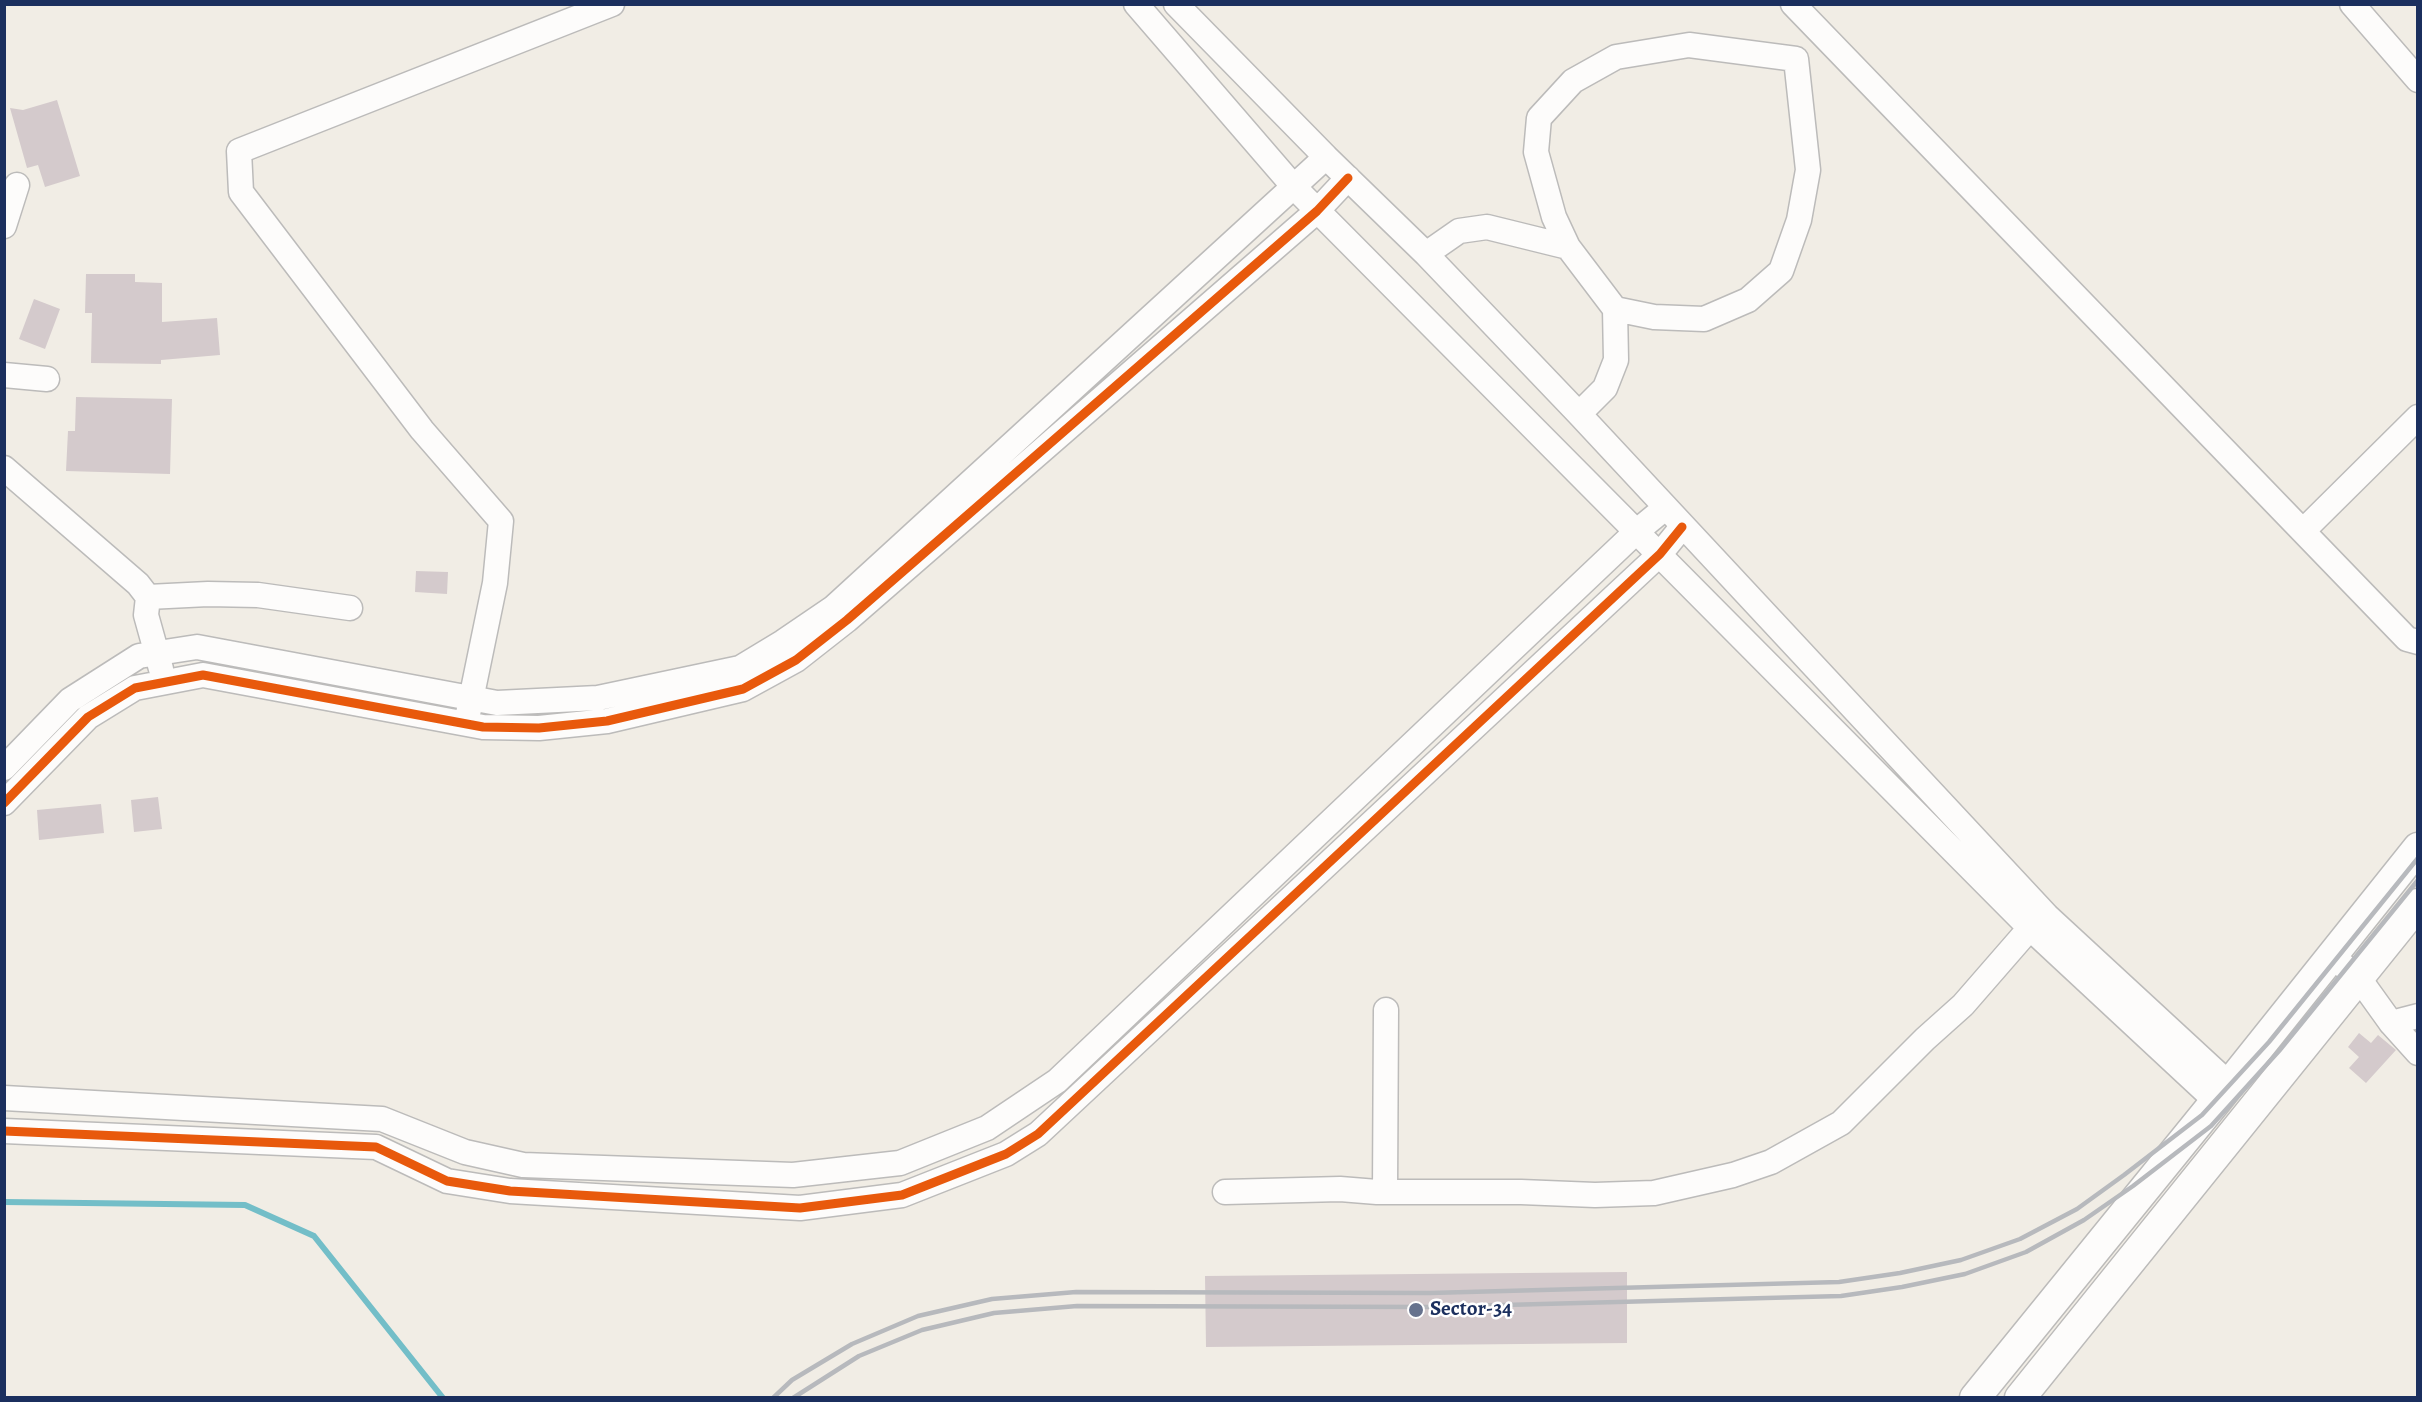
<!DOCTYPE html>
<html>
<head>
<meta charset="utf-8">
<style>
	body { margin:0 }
	#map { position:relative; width:2422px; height:1402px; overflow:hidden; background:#f1ede5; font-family:Alegreya,serif }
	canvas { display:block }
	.frame { position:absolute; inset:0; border:6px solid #1b2f5e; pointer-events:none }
</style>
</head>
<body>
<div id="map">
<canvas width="2422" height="1402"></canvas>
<div class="frame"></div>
</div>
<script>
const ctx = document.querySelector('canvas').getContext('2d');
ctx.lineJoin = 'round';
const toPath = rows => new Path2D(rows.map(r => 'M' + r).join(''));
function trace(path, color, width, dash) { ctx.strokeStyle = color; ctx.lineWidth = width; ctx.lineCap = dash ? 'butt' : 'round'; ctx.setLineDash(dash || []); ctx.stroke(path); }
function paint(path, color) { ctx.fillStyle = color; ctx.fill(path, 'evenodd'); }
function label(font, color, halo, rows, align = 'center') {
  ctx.font = font + ' Alegreya,serif'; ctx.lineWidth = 5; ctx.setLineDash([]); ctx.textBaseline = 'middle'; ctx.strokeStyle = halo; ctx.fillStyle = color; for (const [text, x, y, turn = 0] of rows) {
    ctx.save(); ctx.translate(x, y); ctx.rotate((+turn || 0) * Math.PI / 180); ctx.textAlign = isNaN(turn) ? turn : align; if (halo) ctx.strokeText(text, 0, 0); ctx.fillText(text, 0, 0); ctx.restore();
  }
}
trace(toPath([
	[4,1202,245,1205,314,1236,443,1398]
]), '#73bec8', 6);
paint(toPath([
	[57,100,80,176,45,187,38,165,27,168,10,108,23,110],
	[86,274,135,274,135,282,162,283,162,322,217,318,220,355,161,360,161,364,91,363,92,313,85,313],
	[34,299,60,309,45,349,19,339],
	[76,397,172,399,170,474,66,471,68,431,75,431],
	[416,571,448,572,447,594,415,592],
	[158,797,162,829,134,832,131,800],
	[101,804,104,833,39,840,37,810],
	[2359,1033,2371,1043,2378,1035,2396,1050,2366,1083,2349,1068,2359,1057,2348,1047],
	[1627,1272,1627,1343,1206,1347,1205,1276]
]), '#d4cacc');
const minor = toPath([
	[1136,4,1294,187,2030,928,2216,1101],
	[1176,4,1326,157,1426,254,1579,414,2047,916,2229,1084],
	[1793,4,2407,639,2418,642],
	[2352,4,2418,80],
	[4,226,17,185],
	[1426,254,1459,231,1487,227,1568,247,1554,217,1536,152,1539,118,1573,81,1616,57,1689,45,1796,59,1808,170,1799,220,1781,271,1748,300,1704,319,1654,317,1615,309,1568,247],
	[4,375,47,379],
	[1579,414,1605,388,1616,360,1615,309],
	[4,468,138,584,148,597,146,615,161,669],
	[2303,531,2418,417],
	[148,597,208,594,258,595,350,608],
	[468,714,495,583,501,521,422,430,241,192,239,151,612,4],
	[4,768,70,700,139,656,197,647,497,703,598,698,740,668,783,642,833,608,1326,157],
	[4,803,88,717,135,688,203,675,483,727,539,728,607,721,743,689,796,660,847,620,1317,211,1348,178],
	[2331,956,2358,977,2391,1023,2418,1053],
	[2391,1023,2418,1016],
	[4,1098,382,1119,465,1152,523,1165,793,1175,900,1163,987,1128,1057,1081,1637,531,1665,508],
	[4,1131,376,1147,447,1181,510,1191,800,1208,902,1195,1006,1154,1038,1134,1660,554,1682,527],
	[1225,1192,1340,1189,1377,1192,1521,1192,1595,1195,1654,1193,1733,1175,1771,1162,1841,1123,1925,1039,1963,1005,2030,928,2042,920],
	[1385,1192,1386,1010]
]);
const major = toPath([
	[1975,1398,2216,1101,2418,848],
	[2020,1398,2418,904]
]);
trace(minor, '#bcbbba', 27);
trace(major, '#bcbbba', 33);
trace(minor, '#fdfcfb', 24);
trace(major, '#fdfcfb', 30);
trace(toPath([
	[773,1398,792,1380,852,1344,918,1316,992,1299,1076,1292,1430,1293,1839,1282,1900,1273,1961,1260,2020,1239,2077,1209,2124,1175,2202,1115,2269,1042,2418,858],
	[793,1398,859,1356,922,1330,994,1313,1077,1306,1430,1307,1841,1296,1902,1287,1965,1274,2026,1252,2084,1220,2133,1186,2211,1126,2279,1051,2418,880]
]), '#b7b9bd', 4.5);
trace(toPath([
	[4,803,88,717,135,688,203,675,483,727,539,728,607,721,743,689,796,660,847,620,1317,211,1348,178],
	[4,1131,376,1147,447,1181,510,1191,800,1208,902,1195,1006,1154,1038,1134,1660,554,1682,527]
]), '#e8590c', 9);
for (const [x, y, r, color] of [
	[1416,1310,8,"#66728d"]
]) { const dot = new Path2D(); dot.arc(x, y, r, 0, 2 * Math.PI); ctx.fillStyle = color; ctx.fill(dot); trace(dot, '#fff', 2); }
label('bold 21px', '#1b2f5e', '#fff', [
	["Sector-34",1430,1310]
], 'left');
</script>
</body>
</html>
